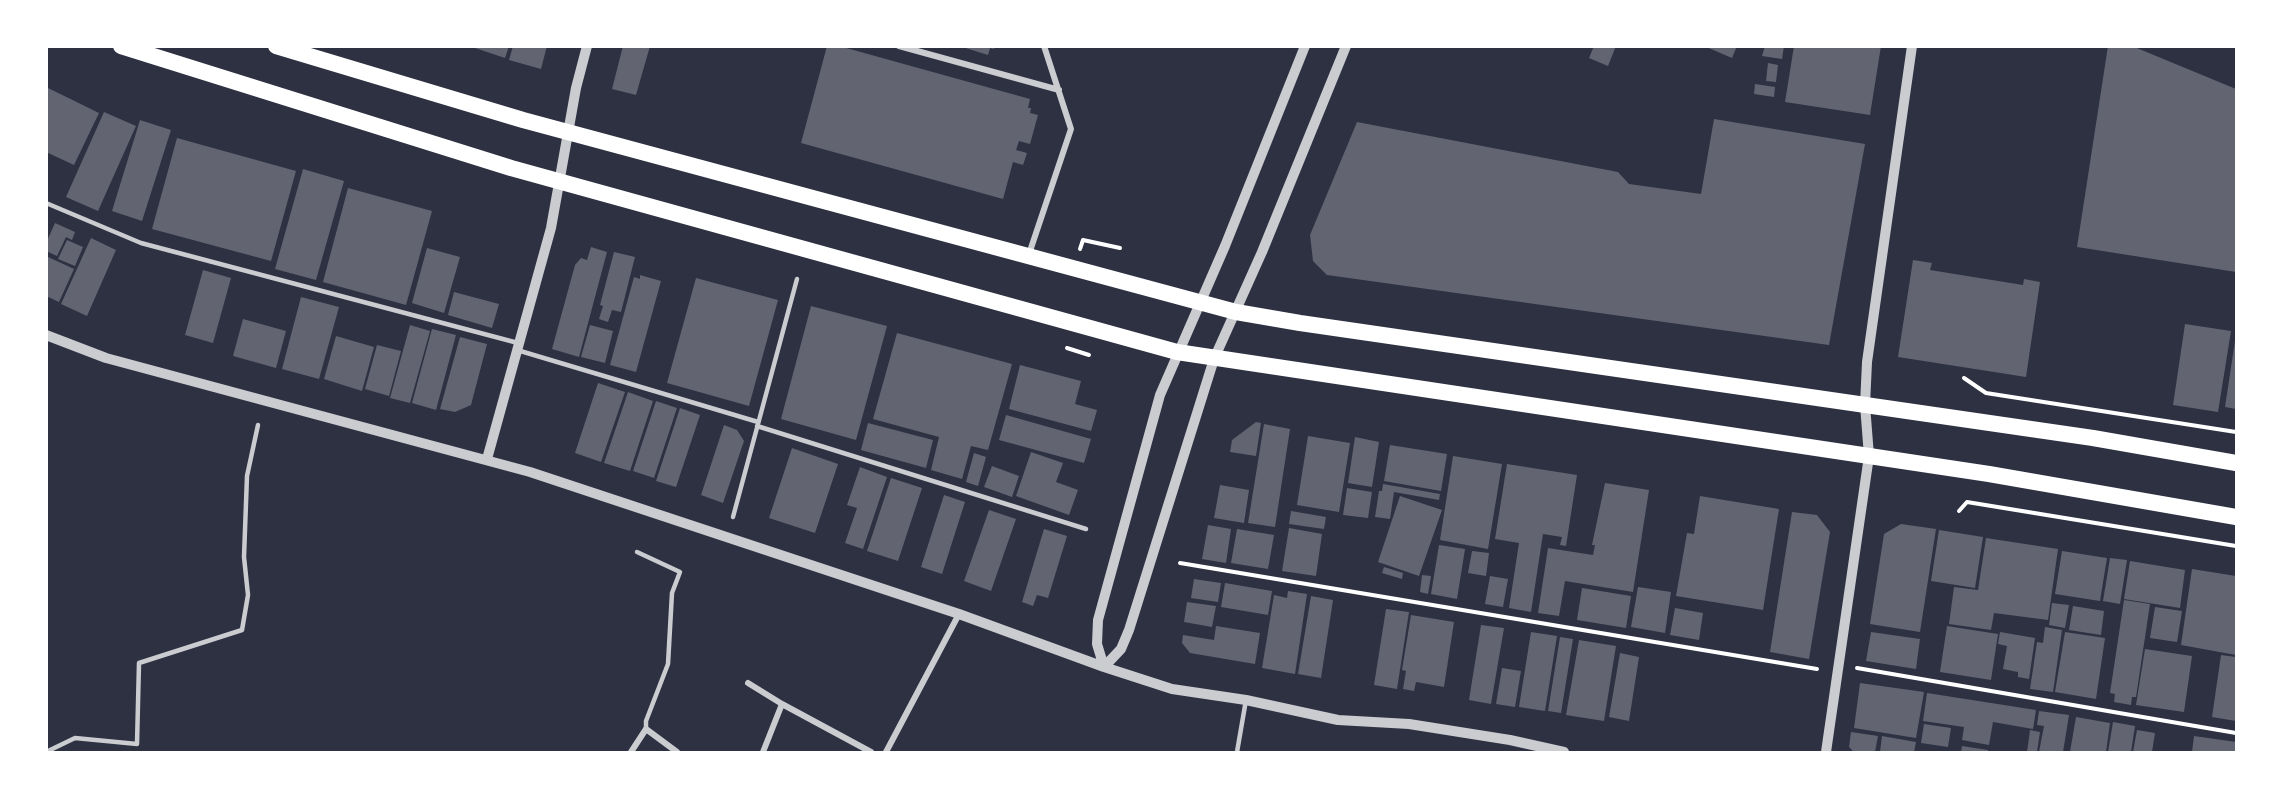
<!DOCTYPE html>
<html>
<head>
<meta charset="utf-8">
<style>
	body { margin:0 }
	#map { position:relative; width:2283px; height:799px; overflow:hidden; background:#2d3142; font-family:"Asap Condensed",sans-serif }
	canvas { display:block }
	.frame { position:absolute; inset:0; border:48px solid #fff; pointer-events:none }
</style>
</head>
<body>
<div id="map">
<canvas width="2283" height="799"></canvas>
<div class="frame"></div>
</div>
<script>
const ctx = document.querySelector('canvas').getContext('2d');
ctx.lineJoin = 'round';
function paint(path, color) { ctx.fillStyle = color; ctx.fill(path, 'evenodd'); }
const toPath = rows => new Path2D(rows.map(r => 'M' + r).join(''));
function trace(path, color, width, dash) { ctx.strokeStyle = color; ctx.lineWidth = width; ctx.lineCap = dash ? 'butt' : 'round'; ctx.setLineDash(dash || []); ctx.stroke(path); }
paint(toPath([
	[469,46,509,46,505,58],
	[513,46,547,46,541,69,509,60],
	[623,46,650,46,636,95,612,89],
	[827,46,839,46,1030,99,1028,108,1031,108,1030,113,1038,115,1030,144,1019,141,1016,150,1027,153,1023,165,1013,162,1003,199,801,143],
	[959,46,995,46,994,49,990,48,988,55],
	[1594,46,1616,46,1608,66,1589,58],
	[1704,46,1737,46,1732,58],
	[1765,46,1784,46,1782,59,1762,56],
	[1794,46,1881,46,1870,115,1785,102],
	[2108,46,2132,46,2236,89,2236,272,2077,247],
	[1768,63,1778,65,1776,82,1766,81],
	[1755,84,1775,87,1774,97,1754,94],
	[46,87,99,113,74,165,46,152],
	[104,112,136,126,98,211,66,197],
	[1714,119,1865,144,1829,345,1327,275,1313,261,1310,235,1357,122,1618,172,1629,184,1701,194],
	[140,120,171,130,142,221,112,211],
	[177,138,296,171,271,261,152,229],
	[303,169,344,181,316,280,275,269],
	[348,188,432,211,406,305,323,282],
	[55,223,75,232,72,240,66,237,57,256,46,251,46,243],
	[91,238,116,250,87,316,61,304],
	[67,240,83,247,75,266,58,259],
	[591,247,607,252,579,357,552,349,575,265,581,258,587,260],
	[427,248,460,257,444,313,412,303],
	[614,252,635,257,621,312,612,310,608,322,599,319,603,306,600,305],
	[46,256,74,269,59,302,46,296],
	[1913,260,1932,263,1930,270,2023,285,2024,279,2040,282,2026,377,1898,357],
	[203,270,231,278,213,343,185,335],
	[640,275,661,281,636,372,610,365,634,277,640,279],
	[696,278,778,300,749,406,667,383],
	[454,292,499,304,492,328,448,315],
	[301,297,339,307,319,379,282,369],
	[811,306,887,326,856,440,781,419],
	[243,319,286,331,276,368,233,356],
	[2185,324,2231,331,2218,412,2173,405],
	[410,325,430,331,410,403,390,398],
	[590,325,613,331,605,363,581,357],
	[432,329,456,335,436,410,412,403],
	[897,333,1012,364,988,450,971,446,962,479,931,470,939,437,873,419],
	[336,336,374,347,362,391,324,379],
	[460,337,487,344,471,405,455,412,440,409],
	[2235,341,2236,341,2236,409,2225,407],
	[377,345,401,351,389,396,365,389],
	[1020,365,1081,381,1075,404,1097,410,1091,431,1009,409],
	[598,383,625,392,601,462,575,453],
	[628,392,653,401,630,471,604,463],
	[656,401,677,408,654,478,633,471],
	[680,408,700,415,676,487,656,481],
	[1006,415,1091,439,1084,463,999,440],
	[1256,422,1261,423,1256,456,1230,452,1232,440],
	[868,423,933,440,926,468,861,450],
	[1264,424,1290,429,1275,527,1248,523],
	[724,425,737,430,744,441,723,503,701,495],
	[1308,436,1350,443,1339,512,1297,505],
	[1355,437,1379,442,1372,487,1348,483],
	[1390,445,1447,454,1441,491,1384,481],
	[792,448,838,464,815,533,769,518],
	[1031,452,1063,463,1056,482,1078,490,1069,515,1016,496],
	[974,453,986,457,978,486,966,482],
	[1453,456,1502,464,1488,549,1440,540],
	[1507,464,1577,475,1566,546,1560,545,1562,537,1543,534,1531,612,1509,608,1519,543,1495,539],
	[992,466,1019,476,1012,497,984,487],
	[860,467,887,477,863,549,845,543,857,508,847,505],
	[891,478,922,488,898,561,867,551],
	[1605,483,1649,490,1633,592,1565,581,1559,616,1538,613,1548,548,1593,555,1595,545,1592,545],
	[1383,484,1440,494,1439,500,1394,492,1390,519,1375,517,1379,491,1382,491],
	[1220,485,1249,490,1244,523,1214,518],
	[1347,488,1372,492,1368,518,1343,515],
	[944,495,965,502,942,574,921,567],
	[1400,496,1442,510,1419,576,1378,562],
	[1700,496,1779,509,1763,610,1676,596,1687,533,1694,534],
	[989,510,1016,519,991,591,964,581],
	[1291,511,1326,517,1324,529,1289,524],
	[1792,512,1817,515,1830,532,1809,659,1770,652],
	[1901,524,1936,529,1920,632,1870,624,1884,534],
	[1208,525,1231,529,1226,563,1202,559],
	[1289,528,1322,534,1316,576,1282,571],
	[1044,529,1067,536,1048,598,1037,595,1033,606,1022,602],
	[1237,529,1274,535,1268,569,1231,563],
	[1939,530,1983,537,1975,588,1931,581],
	[1986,538,2058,549,2048,620,1994,613,1991,630,1949,624,1954,587,1978,590],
	[1439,545,1465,549,1457,599,1431,594],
	[1472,551,1489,553,1486,576,1468,573],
	[2062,551,2107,558,2100,601,2055,594],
	[2110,558,2127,560,2120,604,2103,601],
	[2130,561,2185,570,2180,608,2124,599],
	[1384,567,1403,573,1402,579,1382,573],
	[2192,569,2236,576,2236,655,2181,645],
	[1422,575,1431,576,1428,594,1420,592],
	[1490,576,1508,579,1503,607,1485,604],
	[1194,579,1221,583,1218,602,1191,598],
	[1225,583,1272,591,1268,615,1221,607],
	[1638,587,1671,592,1665,633,1631,627],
	[1582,588,1631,596,1626,628,1577,620],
	[1288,591,1307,594,1295,674,1262,668,1274,595,1287,598],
	[1311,596,1333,600,1321,678,1298,674],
	[2124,600,2150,604,2136,697,2132,697,2131,705,2114,702,2115,694,2110,693],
	[1187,602,1216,606,1212,627,1184,622],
	[2052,603,2069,605,2065,628,2049,625],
	[2073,606,2104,611,2101,635,2069,630],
	[2155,607,2182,611,2177,642,2150,638],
	[1675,608,1703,613,1699,640,1670,635],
	[1386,609,1409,612,1397,689,1374,685],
	[1411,615,1454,622,1444,687,1416,682,1414,691,1403,689,1406,671,1402,670],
	[1481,625,1504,628,1491,704,1469,700],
	[1216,626,1260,633,1255,664,1190,653,1182,643,1183,635,1214,640],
	[1947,626,1998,634,1991,680,1940,672],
	[2045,627,2062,630,2053,692,2030,689,2037,642,2043,643],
	[1531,632,1557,636,1545,711,1519,707],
	[1871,632,1920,639,1916,669,1866,661],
	[2000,632,2035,638,2029,679,2018,677,2018,672,2003,669,2007,646,1998,644],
	[2065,632,2105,638,2096,699,2055,692],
	[1560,637,1573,639,1561,713,1548,711],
	[1579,640,1616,646,1604,721,1566,715],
	[2145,649,2192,656,2184,712,2136,705],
	[1620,653,1639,657,1629,721,1609,717],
	[2221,655,2236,657,2236,721,2212,717],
	[1502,668,1521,671,1515,707,1496,704],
	[1860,683,1924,692,1916,738,1854,728],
	[1927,693,2036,710,2033,729,1993,722,1989,745,1962,740,1964,727,1923,721],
	[2039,711,2069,715,2063,752,2039,752,2044,726,2037,725],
	[2076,717,2110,723,2106,752,2070,752],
	[2113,722,2135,726,2131,752,2108,752],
	[1924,724,1951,728,1948,747,1921,743],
	[2030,730,2040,732,2037,752,2027,752],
	[2137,730,2155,733,2152,752,2133,752],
	[1851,732,1878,736,1875,752,1854,752,1849,747],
	[1882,736,1916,742,1914,752,1880,752],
	[2194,736,2236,742,2236,752,2192,752],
	[1962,746,1988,750,1988,752,1961,752]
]), '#626471');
trace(toPath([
	[1080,249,1083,240,1120,248],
	[1067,348,1089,355],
	[1964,378,1986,393,2236,432],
	[1959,511,1967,502,2236,546],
	[1180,563,1817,669],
	[1857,668,2236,733]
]), '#fff', 4);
trace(toPath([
	[46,203,141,243,518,343],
	[517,350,758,422],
	[757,426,1086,529],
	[733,517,797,279],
	[637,552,680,572,672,593,668,664,646,721,646,729],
	[46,752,75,738,137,744,139,663,242,630,248,595,244,557,247,476,258,425],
	[1237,752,1246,700]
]), '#caccd0', 4.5);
trace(toPath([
	[899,46,1059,90],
	[1029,254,1071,129,1044,46],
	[748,683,782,704,763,752],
	[782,704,871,752],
	[631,752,646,729,677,752],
	[886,752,959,614]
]), '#caccd0', 6);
trace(toPath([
	[46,335,106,358,530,472,959,614,1104,667,1172,689,1246,700,1338,720,1409,724,1510,740,1564,752],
	[487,459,551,228,576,88,587,46],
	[1104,667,1121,649,1129,630,1214,359,1262,252,1346,46],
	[1104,667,1097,644,1098,620,1160,395,1225,246,1305,46],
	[1826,752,1869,456,1865,405,1867,362,1912,46]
]), '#caccd0', 10);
trace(toPath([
	[121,46,511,168,1177,352,1989,474,2236,517],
	[276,46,523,120,1236,312,1300,323,2093,438,2236,463]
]), '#fff', 16);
</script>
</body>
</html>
